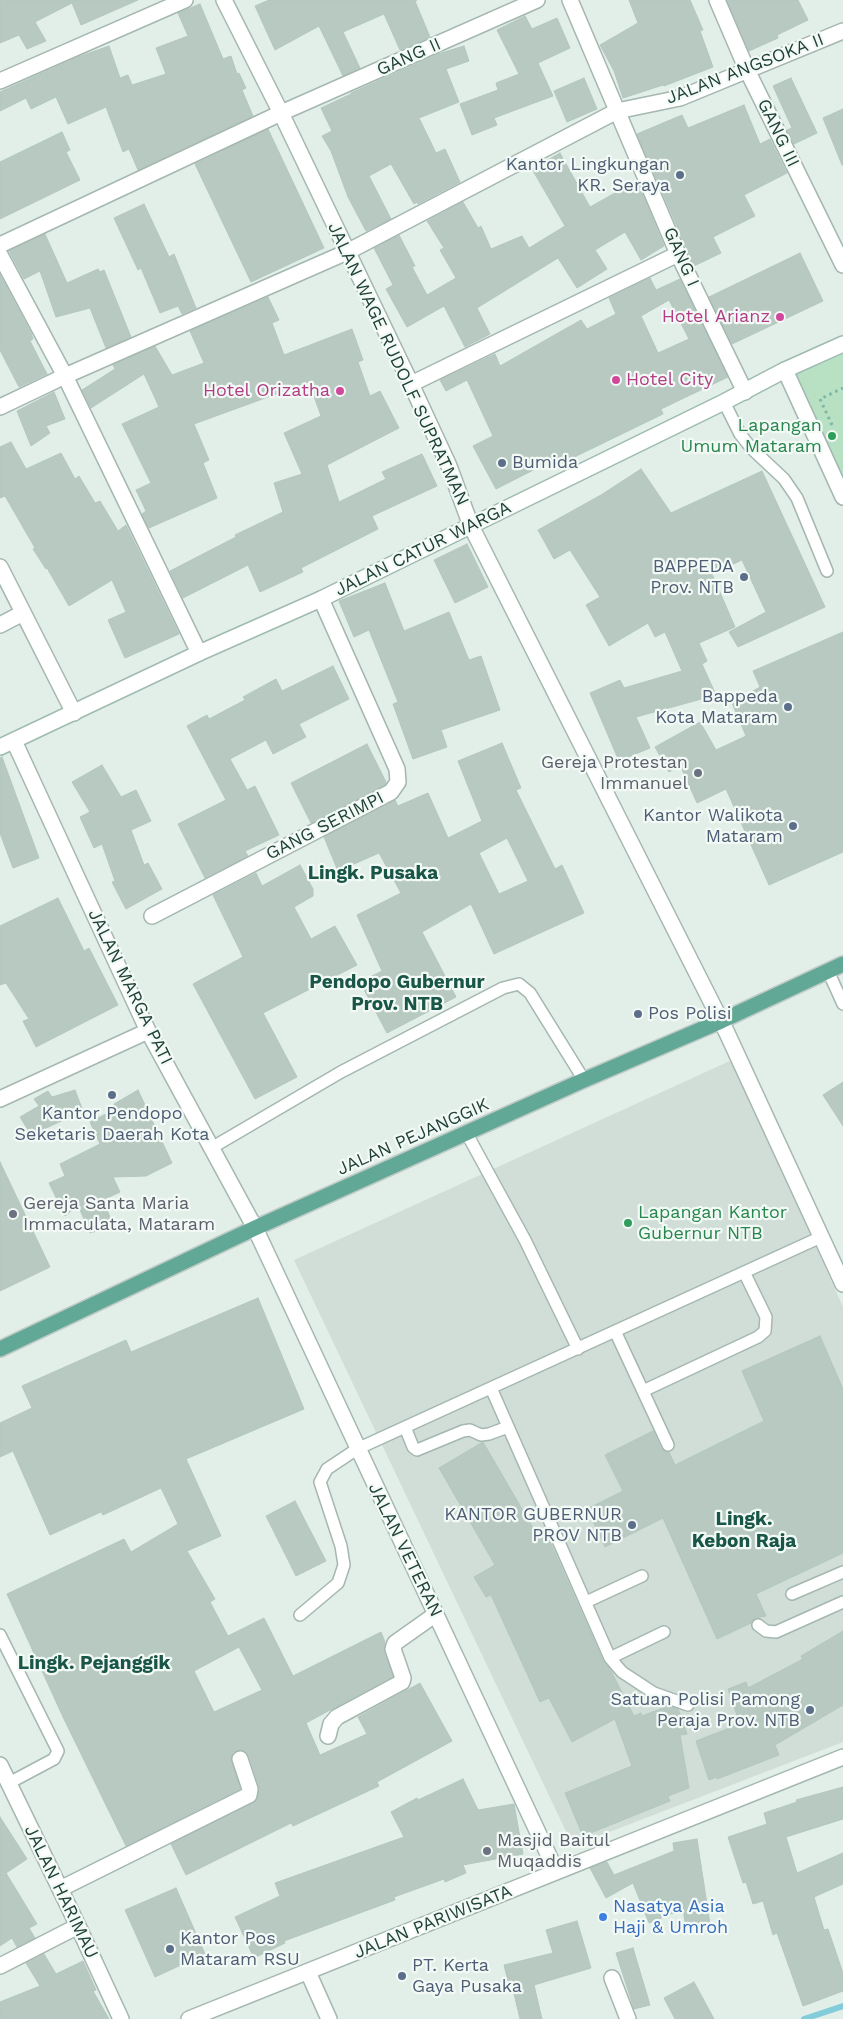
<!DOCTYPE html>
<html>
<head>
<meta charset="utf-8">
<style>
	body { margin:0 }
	canvas { display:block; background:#e2eee8 }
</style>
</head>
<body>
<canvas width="843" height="2019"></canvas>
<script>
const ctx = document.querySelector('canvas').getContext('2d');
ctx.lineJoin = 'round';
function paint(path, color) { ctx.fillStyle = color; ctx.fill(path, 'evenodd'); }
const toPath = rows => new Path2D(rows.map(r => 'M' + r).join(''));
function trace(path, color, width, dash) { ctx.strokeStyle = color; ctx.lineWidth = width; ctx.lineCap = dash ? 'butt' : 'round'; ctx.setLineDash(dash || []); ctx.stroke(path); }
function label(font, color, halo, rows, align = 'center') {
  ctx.font = font + ' "Work Sans",sans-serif'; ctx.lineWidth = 4.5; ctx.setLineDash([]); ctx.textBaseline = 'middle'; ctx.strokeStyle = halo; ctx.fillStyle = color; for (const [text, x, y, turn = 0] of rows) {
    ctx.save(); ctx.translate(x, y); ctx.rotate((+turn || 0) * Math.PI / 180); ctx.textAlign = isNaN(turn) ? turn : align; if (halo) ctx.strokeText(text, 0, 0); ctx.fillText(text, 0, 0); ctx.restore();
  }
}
paint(toPath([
	[732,1060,843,1307,843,1742,573,1846,294,1260]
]), '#d0ded7');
paint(toPath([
	[843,347,843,497,785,370]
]), '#b8e1c3');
trace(toPath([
	[804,2019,843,2006]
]), '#83ccd9', 6);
const building = toPath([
	[0,0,138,0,81,25,72,3,35,22,46,41,27,49,19,35,0,43,0,0],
	[269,0,417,0,415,1,430,37,400,50,384,14,343,32,360,68,343,76,319,26,275,50,255,6,269,0],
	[629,0,690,0,703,30,700,31,713,67,664,86,663,85,623,98,614,71,600,45,638,23,629,0],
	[727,0,798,0,808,20,777,35,778,38,749,51,727,0],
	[200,4,223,59,231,56,237,74,239,73,246,88,242,90,253,116,138,170,129,149,123,152,106,107,68,124,56,97,31,109,26,98,0,111,0,92,78,57,109,46,120,78,128,75,132,85,166,74,156,48,188,36,178,13,200,4],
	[525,16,532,29,557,18,570,48,538,63,553,96,494,118,497,125,472,135,460,104,498,90,496,83,519,74,497,30,525,16],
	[464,46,469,61,446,69,459,102,419,118,436,153,445,149,460,182,418,204,417,202,414,204,391,164,369,176,391,219,366,231,348,197,331,151,322,136,332,131,321,108,351,94,351,93,438,54,464,46],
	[584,78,597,109,567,122,554,91,584,78],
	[791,78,817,133,794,144,787,130,792,128,773,86,791,78],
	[744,105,760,144,770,139,787,173,744,195,755,216,713,237,721,253,694,266,637,134,682,115,688,128,744,105],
	[843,109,843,165,842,165,823,118,843,109],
	[268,129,324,248,251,282,195,164,268,129],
	[62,132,70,150,66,152,80,180,0,219,0,162,62,132],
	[560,153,590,207,624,188,638,183,664,246,641,260,625,232,595,250,607,269,577,288,558,258,477,308,490,334,465,347,444,306,407,327,386,289,393,285,374,248,399,235,415,266,412,267,427,295,456,278,440,250,444,248,427,221,463,202,478,228,481,226,491,249,522,236,529,248,565,226,532,169,560,153],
	[144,204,169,257,174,254,196,308,182,314,178,306,160,313,141,268,138,270,114,218,144,204],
	[45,234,67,283,98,269,100,272,104,270,131,337,106,348,90,308,56,317,40,271,24,279,9,251,45,234],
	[800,253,823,301,732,344,709,297,800,253],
	[0,275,31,333,33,339,30,341,47,374,19,387,0,350,0,275],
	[650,278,656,290,680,279,728,377,661,409,663,414,562,463,559,457,496,489,473,446,493,436,467,380,446,391,440,380,495,354,500,366,581,320,587,329,616,314,609,298,650,278],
	[669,300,689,339,658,353,641,316,669,300],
	[268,297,279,320,272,323,284,355,352,329,363,360,358,362,370,396,380,391,399,428,327,465,339,502,386,479,382,472,422,454,437,486,372,516,378,529,301,568,303,572,260,592,248,565,183,598,170,571,236,537,235,535,283,512,274,483,302,474,284,433,321,416,309,382,194,424,209,460,203,463,217,498,149,528,142,514,146,511,136,490,151,483,122,424,159,407,144,374,91,408,82,390,115,369,113,365,155,346,172,375,204,363,190,331,268,297],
	[54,392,65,419,46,426,50,433,31,446,17,411,54,392],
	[11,442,26,469,61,453,75,479,79,476,95,503,100,501,118,531,126,525,179,634,125,658,108,620,126,612,112,580,69,606,47,568,46,569,33,549,35,548,5,496,0,498,0,447,11,442],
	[641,469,671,513,762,471,825,607,738,647,729,632,766,612,742,560,712,574,735,627,699,643,707,661,702,664,716,695,636,717,650,748,619,761,590,693,620,680,624,688,682,671,665,632,655,637,648,623,609,646,586,605,600,597,570,550,554,559,538,530,601,495,641,469],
	[467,544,488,587,455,603,434,560,467,544],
	[385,583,404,631,449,612,469,660,481,656,500,710,441,730,447,747,413,759,393,704,398,702,369,630,354,637,339,601,385,583],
	[843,632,843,852,769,885,726,789,697,803,680,765,669,772,655,747,700,722,716,750,746,736,732,703,760,687,753,671,843,632],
	[333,666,349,699,299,724,306,737,273,754,266,740,230,759,247,790,255,786,279,835,245,851,248,856,205,878,178,824,226,800,187,726,207,715,209,719,245,700,243,697,276,679,282,691,333,666],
	[502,743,521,788,516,790,555,869,562,865,584,913,494,954,471,904,422,932,456,997,387,1033,360,982,382,971,357,915,401,893,379,853,338,871,324,837,395,800,398,806,428,793,448,838,482,821,458,761,502,743],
	[507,838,528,881,499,894,479,853,507,838],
	[367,744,386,782,385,785,311,823,291,783,367,744],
	[2,757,39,858,13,868,0,833,0,758,2,757],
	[102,765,121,797,136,790,151,821,131,830,144,865,148,863,162,889,126,909,112,882,115,881,102,844,94,848,80,817,90,812,72,782,102,765],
	[300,865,313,889,313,896,294,907,311,939,335,926,357,965,263,1013,297,1077,255,1099,193,984,243,957,213,895,256,873,262,886,300,865],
	[58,898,84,951,89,948,118,1005,36,1047,23,1021,29,1019,6,983,0,985,0,926,58,898],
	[843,1082,843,1126,823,1095,843,1082],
	[75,1090,83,1111,31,1135,20,1117,39,1106,34,1099,48,1091,52,1097,75,1090],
	[138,1090,172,1163,146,1176,113,1177,120,1192,103,1200,112,1222,103,1229,90,1233,78,1205,65,1216,49,1183,65,1176,60,1164,100,1144,90,1122,114,1110,114,1104,138,1090],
	[0,1162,50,1267,0,1291,0,1162],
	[258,1298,304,1409,186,1459,221,1536,187,1551,215,1599,210,1602,228,1636,264,1618,293,1676,381,1632,385,1642,384,1652,393,1676,306,1723,320,1755,367,1734,358,1717,420,1683,452,1741,377,1782,379,1786,293,1826,291,1823,186,1875,171,1844,257,1800,259,1786,249,1756,241,1750,233,1752,231,1757,240,1789,126,1846,63,1717,7,1594,124,1539,131,1552,178,1524,161,1488,103,1515,101,1512,50,1535,13,1451,0,1457,0,1423,32,1408,22,1386,126,1340,131,1352,258,1298],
	[239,1647,262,1690,214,1712,194,1671,239,1647],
	[820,1336,843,1389,843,1553,756,1594,766,1616,755,1618,751,1623,717,1639,663,1518,605,1547,587,1509,623,1491,605,1455,653,1431,661,1449,669,1452,675,1465,764,1421,742,1371,820,1336],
	[483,1442,540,1540,547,1536,551,1544,603,1661,611,1671,634,1716,641,1713,642,1716,668,1706,678,1709,687,1734,680,1735,689,1788,668,1796,670,1801,583,1836,565,1793,632,1766,615,1719,572,1742,549,1698,540,1702,491,1595,486,1597,474,1577,495,1565,439,1468,483,1442],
	[295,1501,326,1561,296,1576,266,1516,295,1501],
	[843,1631,843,1705,775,1745,779,1755,717,1779,717,1777,709,1780,696,1741,740,1724,728,1689,746,1682,748,1688,803,1659,801,1656,843,1631],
	[463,1779,478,1810,514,1804,523,1854,463,1865,466,1873,445,1882,444,1879,394,1897,395,1900,284,1941,285,1943,254,1958,235,1917,280,1896,275,1883,404,1837,391,1812,417,1798,418,1800,463,1779],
	[843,1787,843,1819,786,1837,797,1873,843,1853,843,1884,814,1897,824,1930,828,1929,843,1973,843,1991,803,2006,777,1933,773,1935,763,1901,753,1904,746,1882,743,1883,728,1837,767,1824,764,1813,797,1802,796,1800,843,1787],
	[0,1817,27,1859,6,1873,37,1924,29,1928,35,1938,17,1947,12,1938,0,1946,0,1817],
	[697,1839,710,1924,686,1928,683,1909,649,1923,633,1883,606,1898,590,1868,607,1862,614,1875,674,1851,673,1843,697,1839],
	[176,1888,205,1954,155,1977,125,1910,176,1888],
	[577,1921,591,1968,534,1985,542,2019,520,2019,511,1981,508,1981,504,1965,553,1953,546,1930,577,1921],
	[633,1948,650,2005,634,2009,616,1953,633,1948],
	[44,1954,56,1974,83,1961,96,1990,93,1991,109,2019,0,2019,0,2002,40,1986,26,1963,44,1954],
	[694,1982,714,2019,675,2019,664,1998,694,1982]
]);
paint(building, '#b7c9c1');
trace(building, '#b3c8bf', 1);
const service = toPath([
	[724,402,740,434,752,449,784,479,797,498,827,571],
	[828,971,843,1004],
	[467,1134,525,1240,578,1349],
	[213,1147,341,1072,503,988,519,984,530,993,584,1080],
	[615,1331,668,1445],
	[491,1388,610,1658,622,1672,654,1693,688,1705],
	[643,1391,758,1337,765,1331,766,1317,744,1272],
	[405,1427,413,1447,417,1450,463,1431,470,1430,481,1435,489,1434,508,1427],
	[792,1594,843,1572],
	[586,1602,642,1576],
	[300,1615,338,1583,344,1565,341,1546,320,1482,327,1469,357,1449,821,1237],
	[758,1625,766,1631,776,1632,843,1602],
	[0,1635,58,1751,54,1759,9,1783],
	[610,1658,664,1632]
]);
const minor = toPath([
	[570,0,678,254,745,392],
	[717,0,747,70,843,265],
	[0,81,185,0],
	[0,245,281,113,537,0],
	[0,255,65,376,199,653],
	[785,370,843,497],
	[411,384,678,254],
	[0,407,65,376,347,252,617,111,680,98,843,31],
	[0,567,74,713],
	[0,625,23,613],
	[14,741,148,1031,255,1228,556,1871],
	[152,916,391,792,398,782,397,769,321,599],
	[0,1099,148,1031],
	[328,1736,331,1724,337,1717,402,1682,403,1678,393,1649,395,1643,436,1614],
	[0,1765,78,1926,121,2019],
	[60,1889,249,1795,250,1789,240,1759],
	[0,1966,78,1926],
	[308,1972,329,2019],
	[612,1978,628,2019]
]);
const tertiary = toPath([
	[224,0,281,113,411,384,449,466,471,526,727,1033,843,1284],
	[189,2019,843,1757]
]);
const secondary = toPath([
	[0,747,199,653,321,599,724,402,785,370,843,344]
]);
const primary = toPath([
	[0,1349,255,1228,584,1080,721,1021,843,964]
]);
trace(service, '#a4b7b0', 14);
trace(minor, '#a4b7b0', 18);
trace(tertiary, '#a4b7b0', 18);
trace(secondary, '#9fbbb1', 18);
trace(primary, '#c0cac7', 18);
trace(toPath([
	[832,425,820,399,843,388]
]), '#7eb5a4', 3, [2.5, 4]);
trace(service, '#fff', 11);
trace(minor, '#fff', 15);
trace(tertiary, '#fff', 15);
trace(secondary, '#fff', 15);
trace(primary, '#61a996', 15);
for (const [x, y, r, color] of [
	[680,175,5,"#5c6f8a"],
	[780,317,5,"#d1479c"],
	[616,380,5,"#d1479c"],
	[340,391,5,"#d1479c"],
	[832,436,5,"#2e9e5b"],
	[502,463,5,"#5c6f8a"],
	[744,577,5,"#5c6f8a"],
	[788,707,5,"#5c6f8a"],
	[698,773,5,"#6b7280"],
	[793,826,5,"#5c6f8a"],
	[638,1014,5,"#5c6f8a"],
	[112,1095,5,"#5c6f8a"],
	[13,1214,5,"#6b7280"],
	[628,1223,5,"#2e9e5b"],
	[632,1525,5,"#5c6f8a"],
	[810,1710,5,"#5c6f8a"],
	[487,1851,5,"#6b7280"],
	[603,1917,5,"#3f7fe0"],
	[170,1949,5,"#5c6f8a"],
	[402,1976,5,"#5c6f8a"]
]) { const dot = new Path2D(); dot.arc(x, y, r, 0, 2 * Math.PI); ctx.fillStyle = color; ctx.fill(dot); trace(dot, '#f3faf6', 2); }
label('18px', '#1f4138', '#f3faf6', [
	["GANG II",409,57,-24],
	["JALAN ANGSOKA II",745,69,-21],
	["GANG III",778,133,64],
	["GANG I",681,257,66],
	["JALAN WAGE RUDOLF SUPRATMAN",398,364,65],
	["JALAN CATUR WARGA",423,549,-26],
	["GANG SERIMPI",325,826,-27],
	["JALAN MARGA PATI",130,987,64],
	["JALAN PEJANGGIK",413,1137,-24],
	["JALAN VETERAN",405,1550,64],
	["JALAN HARIMAU",61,1892,64],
	["JALAN PARIWISATA",433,1922,-22]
]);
label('18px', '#4e5e75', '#f3faf6', [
	["Kantor Lingkungan",670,165],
	["KR. Seraya",670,186],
	["Bumida",512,463,"left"],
	["BAPPEDA",734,567],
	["Prov. NTB",734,588],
	["Bappeda",778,697],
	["Kota Mataram",778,718],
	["Kantor Walikota",783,816],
	["Mataram",783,837],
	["Pos Polisi",648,1014,"left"],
	["Kantor Pendopo",112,1114,"center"],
	["Seketaris Daerah Kota",112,1135,"center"],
	["KANTOR GUBERNUR",622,1515],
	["PROV NTB",622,1536],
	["Satuan Polisi Pamong",800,1700],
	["Peraja Prov. NTB",800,1721],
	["Kantor Pos",180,1939,"left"],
	["Mataram RSU",180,1960,"left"],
	["PT. Kerta",412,1966,"left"],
	["Gaya Pusaka",412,1987,"left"]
], 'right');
label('18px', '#b23c85', '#f3faf6', [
	["Hotel Arianz",770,317],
	["Hotel City",626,380,"left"],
	["Hotel Orizatha",330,391]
], 'right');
label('18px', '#27864d', '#f3faf6', [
	["Lapangan",822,426],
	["Umum Mataram",822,447],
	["Lapangan Kantor",638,1213,"left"],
	["Gubernur NTB",638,1234,"left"]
], 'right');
label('18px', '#5b616d', '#f3faf6', [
	["Gereja Protestan",688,763,"right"],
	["Immanuel",688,784,"right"],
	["Gereja Santa Maria",23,1204],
	["Immaculata, Mataram",23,1225],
	["Masjid Baitul",497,1841],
	["Muqaddis",497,1862]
], 'left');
label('18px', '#366cbe', '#f3faf6', [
	["Nasatya Asia",613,1907],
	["Haji & Umroh",613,1928]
], 'left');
label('bold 19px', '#195647', '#f3faf6', [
	["Lingk. Pusaka",373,873],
	["Pendopo Gubernur",397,982],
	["Prov. NTB",397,1004],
	["Lingk.",744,1519],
	["Kebon Raja",744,1541],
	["Lingk. Pejanggik",94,1663]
]);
</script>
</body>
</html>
